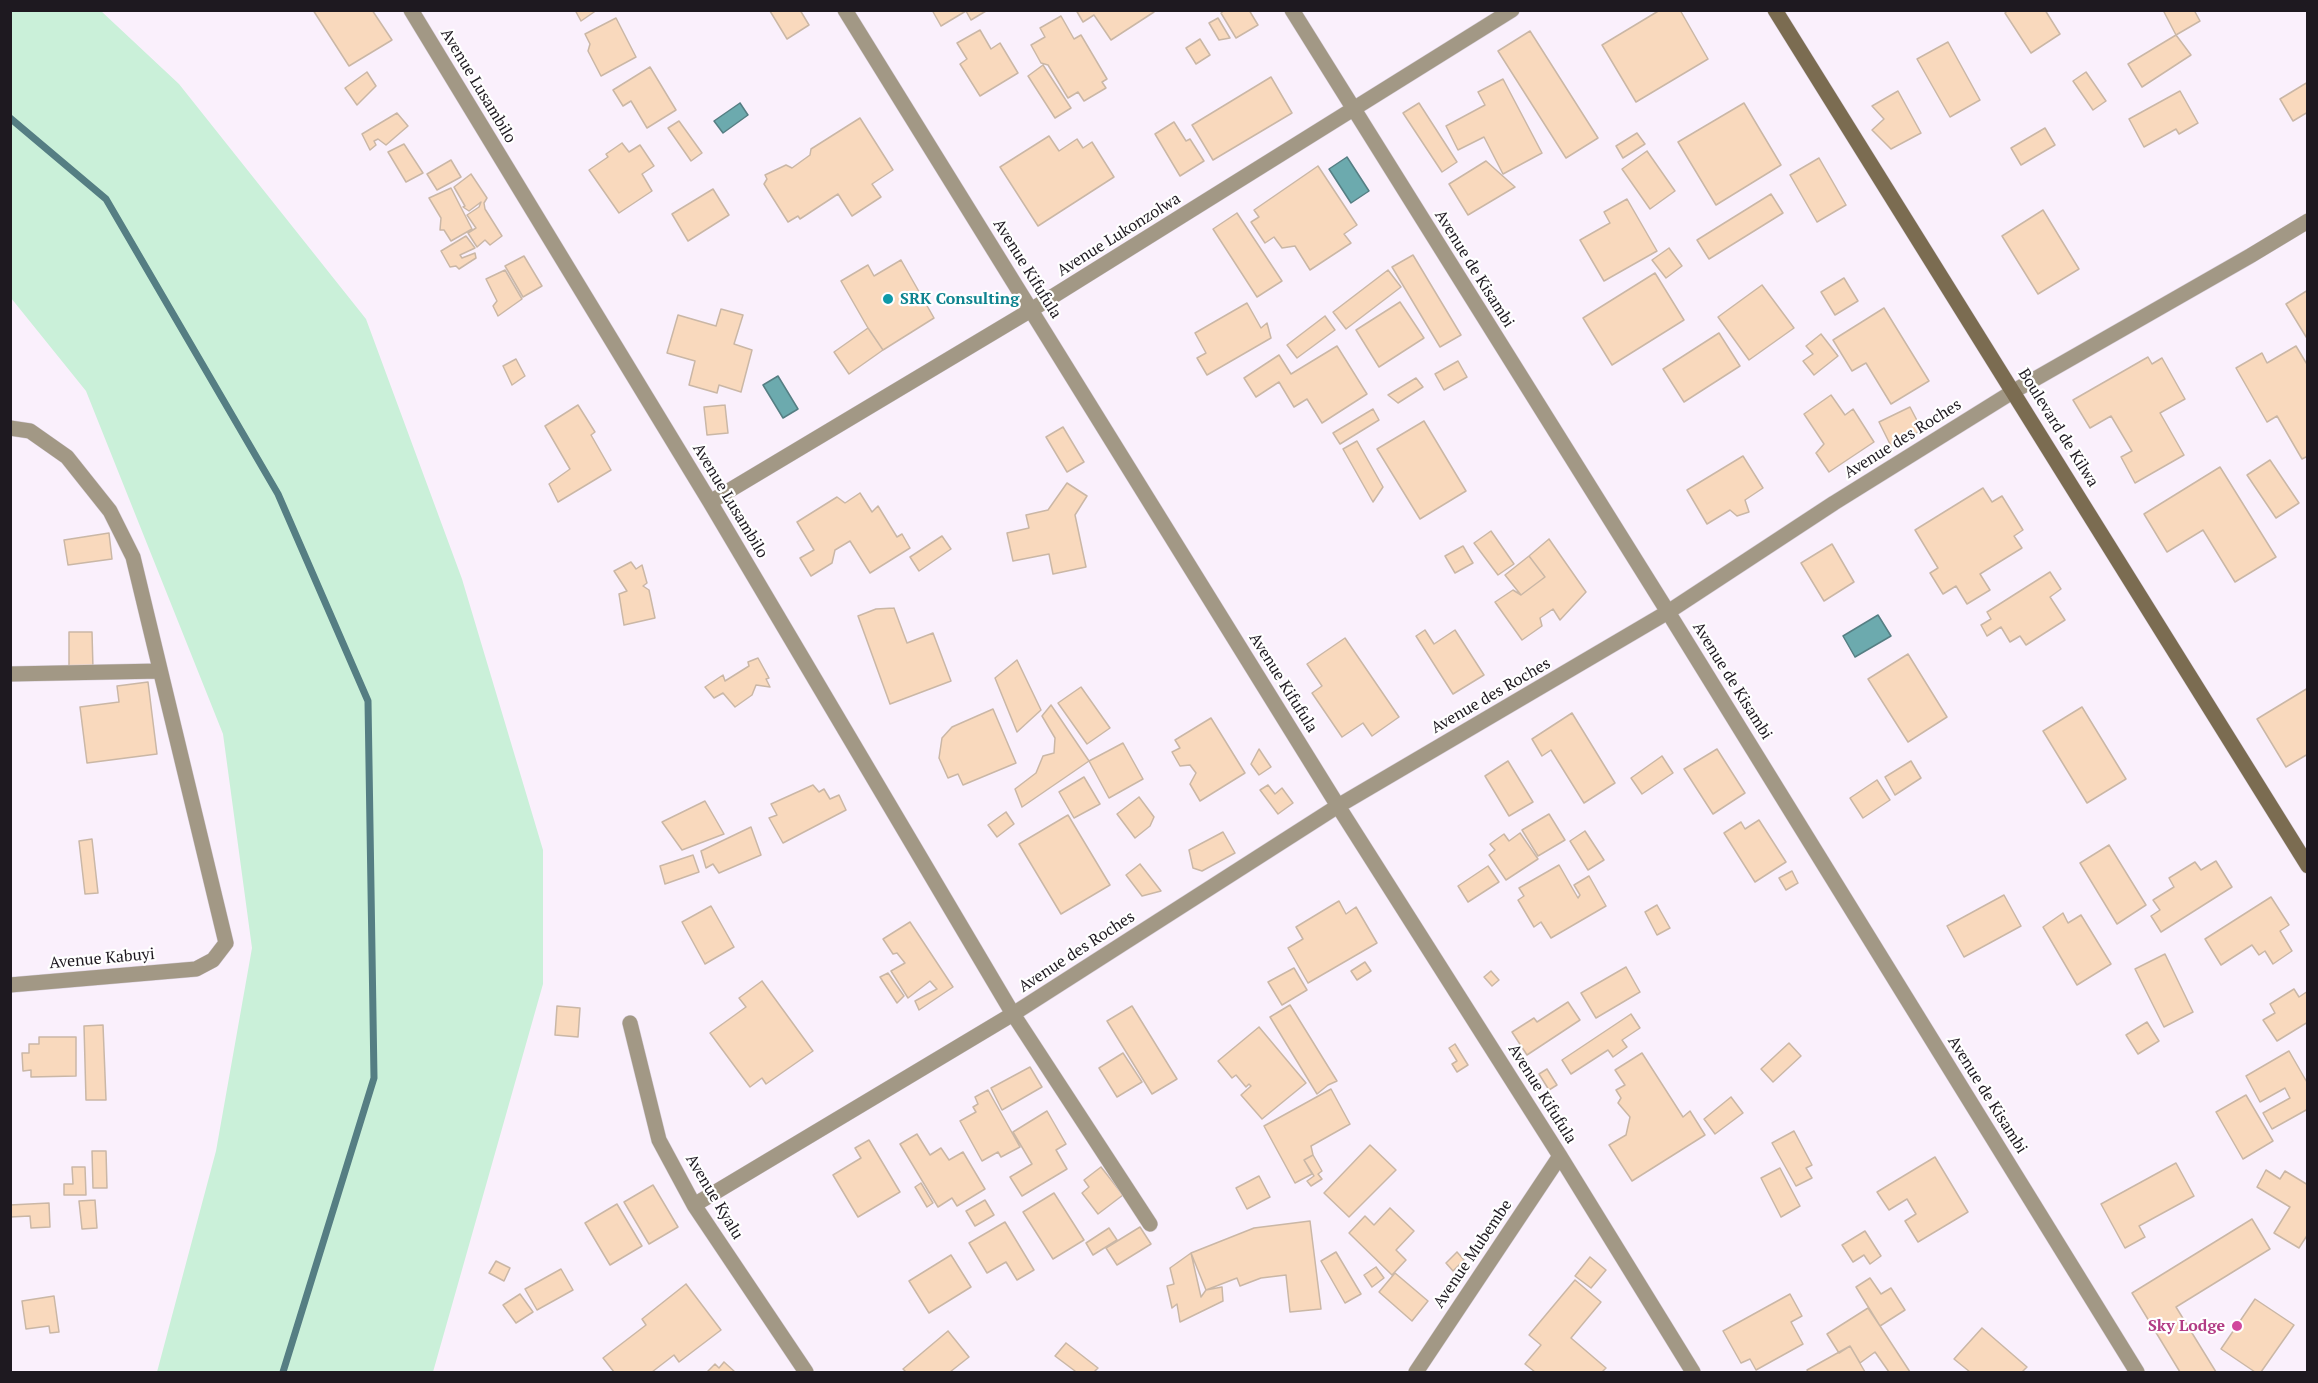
<!DOCTYPE html>
<html>
<head>
<meta charset="utf-8">
<style>
	body { margin:0 }
	#map { position:relative; width:2318px; height:1383px; overflow:hidden; background:#faf0fc; font-family:"PT Serif",serif }
	canvas { display:block }
	.frame { position:absolute; inset:0; border:12px solid #1e1920; pointer-events:none }
</style>
</head>
<body>
<div id="map">
<canvas width="2318" height="1383"></canvas>
<div class="frame"></div>
</div>
<script>
const ctx = document.querySelector('canvas').getContext('2d');
ctx.lineJoin = 'round';
function paint(path, color) { ctx.fillStyle = color; ctx.fill(path, 'evenodd'); }
const toPath = rows => new Path2D(rows.map(r => 'M' + r).join(''));
function trace(path, color, width, dash) { ctx.strokeStyle = color; ctx.lineWidth = width; ctx.lineCap = dash ? 'butt' : 'round'; ctx.setLineDash(dash || []); ctx.stroke(path); }
function label(font, color, halo, rows, align = 'center') {
  ctx.font = font + ' "PT Serif",serif'; ctx.lineWidth = 4.5; ctx.setLineDash([]); ctx.textBaseline = 'middle'; ctx.strokeStyle = halo; ctx.fillStyle = color; for (const [text, x, y, turn = 0] of rows) {
    ctx.save(); ctx.translate(x, y); ctx.rotate((+turn || 0) * Math.PI / 180); ctx.textAlign = isNaN(turn) ? turn : align; if (halo) ctx.strokeText(text, 0, 0); ctx.fillText(text, 0, 0); ctx.restore();
  }
}
paint(toPath([
	[10,11,101,11,179,84,366,319,462,579,543,850,543,984,433,1372,157,1372,216,1151,252,948,223,734,86,391,11,298]
]), '#caf0d9');
const water = toPath([
	[740,103,748,115,723,133,714,121,740,103],
	[1347,157,1369,191,1351,203,1329,169,1347,157],
	[778,376,798,409,783,418,763,385,778,376],
	[1878,615,1891,636,1855,657,1843,636,1878,615]
]);
paint(water, '#6caaae');
trace(water, '#557e83', 1.5);
trace(toPath([
	[10,118,106,199,278,494,368,701,374,1078,283,1372]
]), '#557e83', 7);
const building = toPath([
	[313,10,372,10,392,40,349,66,313,10],
	[575,10,597,10,581,21,575,10],
	[800,10,809,25,787,39,770,11,800,10],
	[932,10,986,10,986,11,971,20,966,11,941,26,932,10],
	[1076,10,1153,10,1154,12,1111,40,1094,15,1083,22,1076,10],
	[1225,10,1249,10,1258,25,1236,38,1221,13,1225,10],
	[1660,10,1680,10,1708,59,1636,102,1602,45,1660,10],
	[2008,10,2045,10,2060,34,2031,53,2005,13,2008,10],
	[2163,10,2194,10,2200,21,2176,35,2163,10],
	[1061,16,1074,39,1081,35,1107,79,1102,82,1106,88,1084,101,1078,92,1068,98,1048,65,1041,63,1031,45,1045,37,1040,28,1061,16],
	[616,18,636,57,601,76,588,51,590,44,585,34,616,18],
	[1218,18,1230,38,1219,40,1209,23,1218,18],
	[980,30,991,49,1000,43,1018,73,980,96,960,64,967,59,957,43,980,30],
	[1530,31,1598,138,1566,158,1498,51,1530,31],
	[2176,35,2191,55,2142,87,2128,64,2176,35],
	[1200,39,1210,55,1196,64,1186,48,1200,39],
	[1948,42,1980,100,1950,117,1917,59,1948,42],
	[1043,65,1071,108,1055,118,1028,76,1043,65],
	[650,67,676,110,647,128,631,101,623,106,613,90,650,67],
	[367,72,376,86,357,105,345,88,367,72],
	[2086,72,2106,101,2093,110,2073,81,2086,72],
	[1271,77,1292,113,1213,160,1192,125,1271,77],
	[1503,79,1542,153,1503,174,1484,137,1458,150,1446,126,1485,105,1478,92,1503,79],
	[2308,82,2308,112,2293,121,2280,99,2308,82],
	[1898,91,1921,133,1891,149,1872,130,1884,119,1872,106,1898,91],
	[2180,91,2198,123,2179,134,2176,129,2144,147,2129,119,2180,91],
	[1419,103,1457,162,1442,172,1403,113,1419,103],
	[1744,103,1781,165,1716,205,1678,142,1744,103],
	[397,113,408,126,386,145,378,139,374,141,376,145,370,150,362,134,397,113],
	[860,118,893,170,872,184,881,197,852,216,838,194,800,219,798,216,788,222,764,184,767,179,765,175,786,165,792,168,810,155,811,149,860,118],
	[679,121,702,153,691,161,668,128,679,121],
	[1174,122,1186,141,1190,139,1204,161,1180,176,1155,134,1174,122],
	[2045,128,2055,145,2021,165,2011,148,2045,128],
	[1637,133,1645,144,1623,158,1616,146,1637,133],
	[1049,136,1059,151,1077,139,1083,148,1092,142,1114,177,1038,226,1000,167,1049,136],
	[622,143,629,152,640,145,654,166,642,174,652,191,619,213,589,170,608,157,606,154,622,143],
	[404,144,423,173,406,182,388,152,404,144],
	[1647,151,1675,191,1650,209,1622,169,1647,151],
	[1819,158,1846,205,1817,222,1790,175,1819,158],
	[451,160,461,177,437,190,427,174,451,160],
	[1486,161,1515,187,1468,215,1449,184,1486,161],
	[1318,166,1357,225,1344,234,1351,243,1310,270,1295,246,1282,248,1274,237,1265,243,1251,222,1259,217,1254,210,1318,166],
	[471,174,487,198,484,203,485,209,502,236,490,245,485,240,477,247,468,233,476,228,467,215,479,207,481,202,469,211,463,207,465,206,454,187,471,174],
	[451,188,472,229,451,241,444,230,440,230,441,218,429,198,451,188],
	[713,189,729,215,688,241,672,214,713,189],
	[1771,194,1783,213,1709,259,1697,240,1771,194],
	[1627,199,1657,251,1604,281,1580,240,1610,223,1604,212,1627,199],
	[2043,210,2079,269,2038,294,2002,236,2043,210],
	[1237,213,1282,281,1257,297,1213,229,1237,213],
	[466,236,475,248,460,255,462,258,475,253,476,258,459,269,456,266,450,267,441,251,466,236],
	[1669,248,1682,266,1666,278,1652,260,1669,248],
	[1413,255,1461,335,1440,347,1392,267,1413,255],
	[524,256,542,286,523,297,505,266,524,256],
	[901,260,934,318,883,350,868,328,841,281,868,265,874,276,901,260],
	[505,270,522,299,498,316,493,306,497,301,486,279,505,270],
	[1388,270,1401,287,1346,329,1333,312,1388,270],
	[1655,273,1684,320,1612,365,1583,318,1655,273],
	[1844,278,1858,301,1835,315,1821,292,1844,278],
	[1762,285,1794,328,1749,360,1718,317,1762,285],
	[2308,290,2308,340,2286,304,2308,290],
	[1400,302,1424,338,1379,367,1356,330,1400,302],
	[1247,303,1261,328,1267,323,1271,338,1207,375,1197,358,1206,353,1195,333,1247,303],
	[1884,308,1929,381,1891,404,1866,363,1852,371,1833,340,1884,308],
	[721,309,743,315,734,344,752,350,741,392,719,385,717,393,689,385,695,361,667,353,678,315,716,326,721,309],
	[1325,316,1335,330,1297,358,1287,345,1325,316],
	[868,328,883,350,849,374,834,352,868,328],
	[1719,333,1740,366,1684,402,1663,369,1719,333],
	[1821,334,1838,356,1814,375,1803,361,1813,354,1806,346,1821,334],
	[1337,346,1367,394,1322,423,1307,399,1294,407,1279,382,1256,397,1244,378,1279,355,1291,374,1337,346],
	[2296,346,2308,366,2308,456,2302,459,2277,416,2267,422,2236,368,2262,353,2267,363,2296,346],
	[2148,357,2152,364,2162,358,2185,399,2160,413,2184,455,2135,483,2121,457,2132,451,2111,416,2090,428,2073,400,2148,357],
	[516,359,525,376,512,385,503,366,516,359],
	[1458,361,1467,377,1444,390,1435,374,1458,361],
	[1416,378,1423,387,1398,403,1388,395,1416,378],
	[1831,395,1845,415,1853,409,1874,442,1829,472,1816,453,1824,444,1804,414,1831,395],
	[578,405,595,432,591,435,611,470,558,502,549,484,570,469,545,426,578,405],
	[725,405,728,433,707,435,704,407,725,405],
	[1910,407,1922,430,1891,446,1879,422,1910,407],
	[1373,409,1379,420,1340,444,1333,433,1373,409],
	[1424,421,1466,491,1420,519,1377,449,1424,421],
	[1063,427,1084,462,1067,472,1046,437,1063,427],
	[1357,441,1383,487,1373,502,1343,449,1357,441],
	[1743,456,1763,488,1745,500,1749,512,1737,516,1730,510,1707,524,1687,490,1743,456],
	[2270,460,2299,503,2276,518,2247,475,2270,460],
	[2220,467,2276,557,2235,582,2203,530,2167,552,2144,514,2220,467],
	[1067,483,1087,496,1075,515,1086,567,1053,574,1049,554,1013,561,1007,533,1029,528,1026,515,1048,510,1067,483],
	[1983,488,1992,502,2002,496,2023,530,2014,536,2022,548,1980,574,1990,590,1967,604,1956,586,1943,594,1930,573,1938,568,1915,530,1983,488],
	[860,493,872,512,878,506,897,537,902,534,910,548,870,573,850,541,835,550,832,563,811,576,800,558,814,550,797,522,837,497,845,503,860,493],
	[1491,531,1514,564,1498,575,1474,543,1491,531],
	[109,533,112,559,68,565,64,540,109,533],
	[942,536,951,549,919,571,910,557,942,536],
	[1549,539,1586,592,1560,620,1553,609,1540,618,1542,626,1522,640,1495,602,1513,590,1521,595,1545,577,1529,556,1549,539],
	[1832,544,1854,582,1824,601,1801,563,1832,544],
	[1463,546,1473,563,1455,573,1445,556,1463,546],
	[1529,556,1545,577,1521,595,1505,575,1529,556],
	[631,562,636,569,642,565,647,583,643,586,649,590,655,618,624,625,619,594,627,591,614,571,631,562],
	[2050,572,2061,589,2050,597,2065,620,2026,645,2020,636,2010,642,2001,627,1987,636,1981,625,1991,619,1987,612,2050,572],
	[894,608,907,643,933,633,951,681,890,704,858,616,876,609,894,608],
	[1425,630,1434,644,1455,630,1484,675,1453,694,1416,636,1425,630],
	[69,632,92,632,93,669,69,669,69,632],
	[1345,638,1399,717,1372,736,1363,723,1342,737,1312,693,1322,686,1307,664,1345,638],
	[1908,654,1947,717,1908,742,1868,679,1908,654],
	[758,658,769,678,766,679,770,687,756,685,752,695,735,707,723,693,714,698,705,687,723,675,725,681,749,666,748,662,758,658],
	[1017,660,1041,710,1017,732,995,678,1017,660],
	[148,682,157,754,87,763,80,707,119,702,117,686,148,682],
	[1081,687,1110,728,1087,744,1058,703,1081,687],
	[2308,688,2308,754,2286,767,2257,719,2308,688],
	[1051,705,1089,761,1022,807,1015,789,1036,773,1043,756,1054,753,1055,738,1042,716,1051,705],
	[2082,707,2126,779,2087,803,2043,731,2082,707],
	[993,709,1016,763,963,785,958,774,948,778,939,758,942,738,952,727,993,709],
	[1572,713,1615,783,1584,803,1551,750,1542,756,1532,739,1572,713],
	[1211,718,1245,773,1200,801,1190,784,1196,773,1190,765,1180,766,1172,752,1180,748,1175,740,1211,718],
	[1123,743,1143,779,1109,798,1089,761,1123,743],
	[1259,749,1271,767,1259,775,1251,764,1259,749],
	[1717,749,1745,793,1713,814,1684,769,1717,749],
	[1662,756,1673,773,1642,794,1631,778,1662,756],
	[1508,761,1533,802,1509,816,1485,776,1508,761],
	[1911,761,1921,778,1895,795,1885,777,1911,761],
	[1084,777,1100,804,1074,818,1059,792,1084,777],
	[1877,780,1890,800,1863,818,1850,798,1877,780],
	[813,785,819,792,824,789,830,799,839,795,846,810,783,843,769,818,777,815,771,804,813,785],
	[1268,785,1275,794,1282,788,1293,803,1278,814,1260,790,1268,785],
	[1139,797,1154,817,1150,826,1135,838,1117,814,1139,797],
	[705,801,724,834,682,850,662,822,705,801],
	[1006,812,1014,824,997,837,988,825,1006,812],
	[1549,814,1565,840,1538,856,1522,830,1549,814],
	[1068,815,1110,885,1061,914,1019,844,1068,815],
	[1759,820,1786,862,1755,882,1724,833,1741,822,1745,829,1759,820],
	[751,827,761,855,719,873,713,864,706,868,701,851,751,827],
	[1585,831,1604,860,1588,870,1570,841,1585,831],
	[1223,832,1235,853,1202,871,1193,868,1189,850,1223,832],
	[1520,833,1538,859,1506,880,1489,855,1495,850,1490,844,1504,834,1509,841,1520,833],
	[92,839,98,893,85,894,79,841,92,839],
	[2109,845,2146,905,2117,924,2080,863,2109,845],
	[693,855,699,872,665,884,660,866,693,855],
	[2216,861,2232,887,2161,932,2151,916,2160,910,2153,900,2174,887,2169,878,2195,862,2201,870,2216,861],
	[1140,864,1161,891,1142,896,1126,875,1140,864],
	[1559,865,1578,898,1580,895,1574,885,1589,876,1606,906,1551,938,1541,922,1534,927,1518,900,1524,896,1519,888,1559,865],
	[1488,866,1499,882,1468,902,1458,886,1488,866],
	[1792,871,1798,883,1786,890,1779,878,1792,871],
	[2004,895,2021,926,1964,957,1947,926,2004,895],
	[2271,897,2289,925,2280,931,2292,951,2273,964,2265,951,2259,955,2252,945,2221,965,2205,939,2271,897],
	[1339,901,1346,914,1356,907,1377,943,1308,983,1288,948,1303,939,1296,927,1339,901],
	[1657,905,1670,928,1657,935,1645,912,1657,905],
	[711,906,734,947,705,964,682,922,711,906],
	[2063,913,2068,923,2081,915,2111,964,2077,985,2043,927,2063,913],
	[910,922,953,987,919,1010,915,1001,937,989,930,981,908,998,891,971,905,963,897,953,893,954,883,939,910,922],
	[2165,954,2193,1012,2164,1027,2135,969,2165,954],
	[1365,962,1371,971,1357,980,1351,971,1365,962],
	[1626,967,1640,992,1596,1018,1581,993,1626,967],
	[1294,968,1307,990,1282,1005,1268,982,1294,968],
	[1491,971,1499,980,1492,986,1484,977,1491,971],
	[888,973,904,996,897,1003,880,977,888,973],
	[762,981,813,1051,766,1084,762,1078,750,1087,710,1033,746,1007,739,998,762,981],
	[2294,989,2299,997,2308,991,2308,1022,2277,1041,2263,1020,2275,1013,2270,1004,2294,989],
	[1568,1002,1580,1020,1527,1055,1512,1032,1534,1018,1537,1022,1568,1002],
	[1290,1005,1337,1081,1328,1085,1317,1094,1270,1017,1290,1005],
	[557,1006,580,1008,578,1037,555,1035,557,1006],
	[1132,1006,1177,1079,1152,1094,1107,1021,1132,1006],
	[1631,1014,1640,1028,1622,1040,1627,1047,1613,1057,1608,1050,1571,1074,1562,1060,1631,1014],
	[2147,1022,2159,1041,2138,1054,2126,1035,2147,1022],
	[103,1025,106,1100,86,1100,84,1026,103,1025],
	[1259,1027,1306,1083,1262,1119,1241,1095,1251,1086,1249,1084,1246,1087,1236,1075,1232,1078,1218,1061,1259,1027],
	[39,1037,76,1037,76,1076,31,1077,31,1070,23,1071,22,1053,29,1053,29,1044,39,1044,39,1037],
	[1789,1043,1801,1056,1773,1082,1761,1069,1789,1043],
	[1455,1044,1468,1065,1457,1072,1452,1064,1457,1061,1449,1048,1455,1044],
	[2289,1051,2308,1084,2308,1109,2272,1129,2263,1113,2290,1098,2285,1088,2260,1102,2246,1076,2289,1051],
	[1123,1053,1142,1082,1117,1097,1099,1068,1123,1053],
	[1642,1053,1683,1117,1690,1111,1705,1135,1632,1181,1609,1145,1626,1135,1630,1117,1618,1103,1621,1098,1616,1090,1625,1085,1615,1070,1642,1053],
	[1030,1067,1042,1087,1002,1110,991,1088,1030,1067],
	[1547,1069,1557,1085,1549,1090,1539,1074,1547,1069],
	[1331,1089,1350,1124,1311,1146,1313,1155,1304,1160,1312,1174,1295,1183,1264,1126,1331,1089],
	[988,1090,1020,1147,1001,1157,998,1152,982,1161,960,1121,976,1112,973,1107,978,1104,975,1097,988,1090],
	[2246,1095,2273,1141,2243,1159,2216,1112,2246,1095],
	[1731,1097,1743,1113,1715,1134,1704,1119,1731,1097],
	[1047,1111,1066,1144,1056,1150,1067,1169,1022,1196,1010,1177,1032,1164,1013,1132,1047,1111],
	[1794,1131,1812,1165,1806,1168,1812,1178,1796,1186,1772,1143,1794,1131],
	[917,1134,930,1155,941,1148,949,1160,963,1152,985,1189,957,1206,952,1198,938,1207,900,1144,917,1134],
	[869,1140,900,1192,858,1217,833,1175,861,1158,855,1148,869,1140],
	[1370,1145,1396,1170,1349,1217,1324,1193,1370,1145],
	[92,1151,106,1151,107,1188,93,1188,92,1151],
	[1313,1155,1322,1171,1318,1174,1322,1179,1311,1186,1307,1181,1314,1176,1304,1160,1313,1155],
	[1935,1157,1968,1212,1918,1242,1905,1221,1916,1214,1907,1199,1889,1210,1877,1192,1935,1157],
	[2176,1163,2194,1196,2139,1226,2145,1237,2125,1248,2101,1204,2176,1163],
	[72,1167,85,1167,86,1195,64,1195,64,1184,73,1184,72,1167],
	[1101,1167,1123,1195,1098,1214,1082,1193,1089,1187,1084,1180,1101,1167],
	[1780,1168,1800,1206,1781,1217,1761,1178,1780,1168],
	[2266,1170,2280,1179,2285,1171,2308,1185,2308,1234,2299,1248,2274,1233,2290,1207,2257,1187,2266,1170],
	[1259,1176,1270,1197,1247,1209,1236,1188,1259,1176],
	[921,1183,933,1203,927,1207,915,1187,921,1183],
	[653,1185,678,1227,649,1244,624,1202,653,1185],
	[1054,1193,1084,1240,1053,1259,1023,1212,1054,1193],
	[95,1200,97,1228,82,1229,79,1201,95,1200],
	[985,1200,994,1215,975,1226,966,1211,985,1200],
	[49,1203,50,1227,31,1228,30,1216,10,1217,10,1205,49,1203],
	[617,1204,642,1246,610,1265,585,1223,617,1204],
	[1390,1208,1414,1231,1396,1250,1406,1260,1392,1275,1349,1233,1365,1216,1374,1225,1390,1208],
	[2252,1219,2270,1249,2176,1307,2216,1372,2180,1372,2132,1293,2252,1219],
	[1310,1221,1321,1309,1290,1312,1286,1275,1261,1278,1240,1286,1237,1278,1206,1290,1191,1253,1254,1228,1310,1221],
	[1005,1222,1034,1270,1017,1280,1006,1262,987,1273,969,1243,1005,1222],
	[1140,1227,1151,1244,1117,1265,1106,1248,1140,1227],
	[1109,1228,1117,1240,1093,1255,1086,1243,1109,1228],
	[1865,1231,1881,1256,1870,1264,1864,1255,1853,1262,1842,1245,1865,1231],
	[1336,1252,1361,1294,1345,1303,1321,1261,1336,1252],
	[1457,1252,1464,1260,1453,1271,1446,1263,1457,1252],
	[1191,1253,1201,1297,1206,1290,1222,1287,1223,1301,1180,1322,1177,1304,1172,1308,1167,1286,1174,1284,1170,1268,1191,1253],
	[951,1255,971,1287,929,1313,909,1281,951,1255],
	[1590,1257,1606,1270,1591,1288,1575,1276,1590,1257],
	[496,1261,510,1268,504,1281,489,1273,496,1261],
	[1376,1267,1384,1278,1372,1287,1364,1275,1376,1267],
	[561,1269,573,1290,537,1310,525,1289,561,1269],
	[1395,1273,1428,1301,1412,1321,1379,1292,1395,1273],
	[1870,1278,1881,1294,1891,1288,1905,1310,1880,1326,1856,1287,1870,1278],
	[1575,1280,1601,1302,1571,1338,1606,1368,1602,1372,1535,1372,1525,1364,1541,1345,1529,1335,1575,1280],
	[686,1284,721,1330,679,1362,674,1355,652,1372,614,1372,603,1358,646,1325,642,1319,686,1284],
	[520,1294,533,1312,516,1323,503,1305,520,1294],
	[1790,1294,1802,1316,1791,1322,1803,1344,1756,1370,1750,1359,1741,1363,1723,1331,1790,1294],
	[54,1296,59,1332,50,1333,49,1326,26,1329,22,1301,54,1296],
	[2255,1299,2294,1325,2261,1372,2255,1372,2221,1349,2255,1299],
	[1868,1308,1880,1326,1910,1372,1889,1372,1875,1352,1860,1363,1850,1346,1839,1353,1827,1334,1868,1308],
	[1982,1328,2027,1367,2022,1372,1970,1372,1954,1359,1982,1328],
	[948,1331,969,1357,950,1372,906,1372,903,1369,948,1331],
	[1066,1343,1098,1368,1094,1372,1074,1372,1075,1371,1055,1356,1066,1343],
	[1850,1346,1865,1372,1808,1372,1807,1370,1850,1346],
	[724,1362,735,1372,707,1372,715,1364,719,1368,724,1362]
]);
paint(building, '#f9d9bd');
trace(building, '#cab7a6', 1.5);
const street = toPath([
	[411,10,710,502,1013,1014,1150,1224],
	[845,10,1338,806,1560,1156,1693,1372],
	[1292,10,1668,612,2137,1372],
	[10,428,30,431,67,457,110,511,133,557,226,943,213,960,196,969,10,985],
	[710,502,1031,310,1512,10],
	[10,674,160,671],
	[630,1023,659,1140,694,1205,806,1372],
	[694,1205,1013,1014,1338,806,1668,612,1834,503,2014,391,2250,256,2308,221],
	[1416,1372,1560,1156]
]);
const secondary = toPath([
	[1775,10,2308,866]
]);
trace(street, '#d7ced9', 16);
trace(secondary, '#d7ced9', 16);
trace(street, '#a29885', 15);
trace(secondary, '#7b6c51', 15);
for (const [x, y, r, color] of [
	[888,299,6,"#0f9aa8"],
	[2237,1326,6,"#d1479c"]
]) { const dot = new Path2D(); dot.arc(x, y, r, 0, 2 * Math.PI); ctx.fillStyle = color; ctx.fill(dot); trace(dot, '#fff', 2); }
label('16px', '#1e1920', '#fff', [
	["Avenue Lusambilo",478,86,59],
	["Avenue Lukonzolwa",1119,235,-32],
	["Avenue Kifufula",1027,269,58],
	["Avenue de Kisambi",1474,269,58],
	["Boulevard de Kilwa",2058,428,58],
	["Avenue des Roches",1903,439,-32],
	["Avenue Lusambilo",730,501,59],
	["Avenue de Kisambi",1732,681,58],
	["Avenue Kifufula",1283,683,58],
	["Avenue des Roches",1491,696,-30],
	["Avenue des Roches",1077,952,-33],
	["Avenue Kabuyi",102,959,-5],
	["Avenue Kifufula",1542,1094,58],
	["Avenue de Kisambi",1987,1095,58],
	["Avenue Kyalu",714,1197,59],
	["Avenue Mubembe",1473,1254,-56]
]);
label('bold 16px', '#0d838f', '#fff', [
	["SRK Consulting",900,299]
], 'left');
label('bold 16px', '#b23c85', '#fff', [
	["Sky Lodge",2225,1326]
], 'right');
</script>
</body>
</html>
